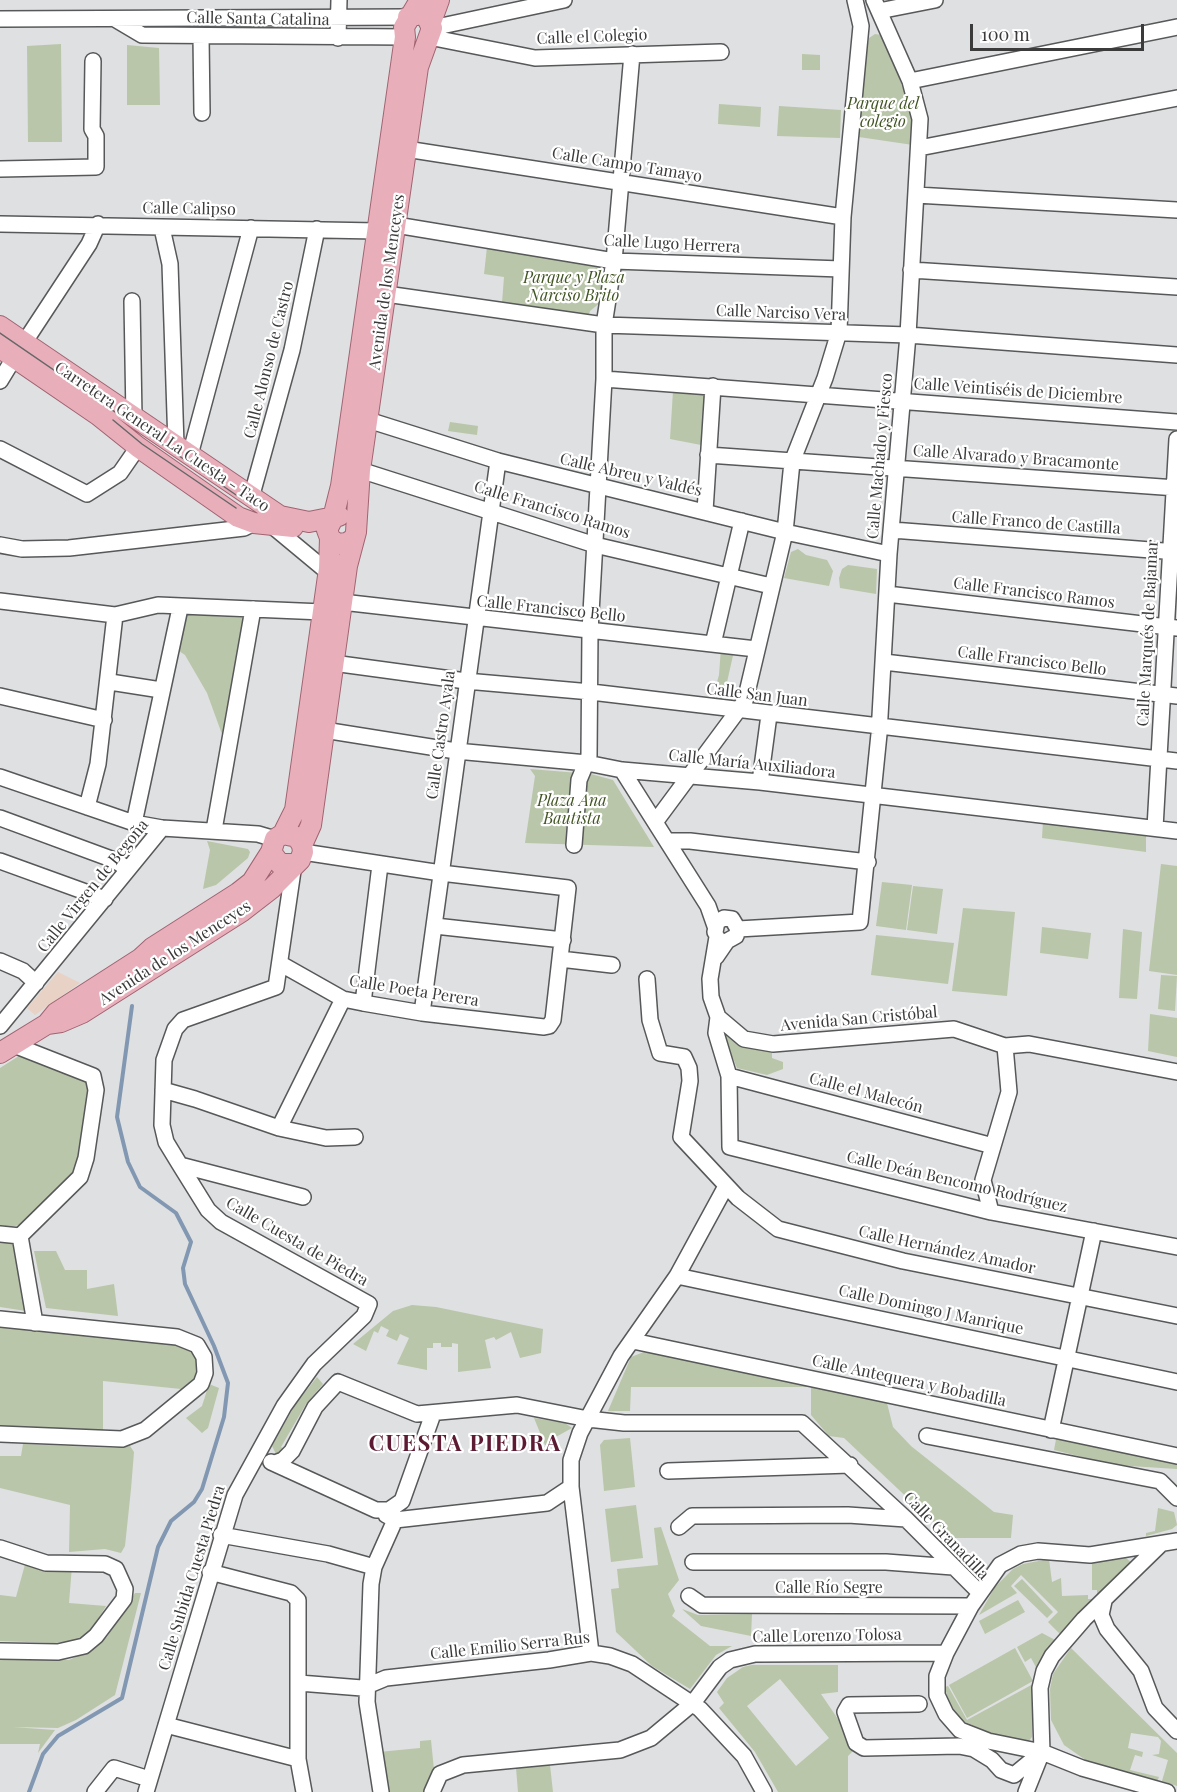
<!DOCTYPE html>
<html>
<head>
<meta charset="utf-8">
<style>
	body { margin:0 }
	#map { position:relative; width:1177px; height:1792px; overflow:hidden; background:#dfe0e1; font-family:"Playfair Display",serif }
	canvas { display:block }
	.scale { position:absolute; left:970px; top:24px; width:174px; height:27px; box-sizing:border-box; border:3px solid #3b3b3c; border-top:0; padding-left:8px; font-size:18px; line-height:21px; white-space:nowrap; color:#3b3b3c; -webkit-text-stroke:4px #fff; paint-order:stroke }
</style>
</head>
<body>
<div id="map">
<canvas width="1177" height="1792"></canvas>
<div class="scale">100 m</div>
</div>
<script>
const ctx = document.querySelector('canvas').getContext('2d');
ctx.lineJoin = 'round';
function paint(path, color) { ctx.fillStyle = color; ctx.fill(path, 'evenodd'); }
const toPath = rows => new Path2D(rows.map(r => 'M' + r).join(''));
function trace(path, color, width, dash) { ctx.strokeStyle = color; ctx.lineWidth = width; ctx.lineCap = dash ? 'butt' : 'round'; ctx.setLineDash(dash || []); ctx.stroke(path); }
function label(font, color, halo, rows, align = 'center') {
  ctx.font = font + ' "Playfair Display",serif'; ctx.lineWidth = 4.5; ctx.setLineDash([]); ctx.textBaseline = 'middle'; ctx.strokeStyle = halo; ctx.fillStyle = color; for (const [text, x, y, turn = 0] of rows) {
    ctx.save(); ctx.translate(x, y); ctx.rotate((+turn || 0) * Math.PI / 180); ctx.textAlign = isNaN(turn) ? turn : align; if (halo) ctx.strokeText(text, 0, 0); ctx.fillText(text, 0, 0); ctx.restore();
  }
}
paint(toPath([
	[58,972,80,983,35,1015,27,1008]
]), '#e7d2c5');
paint(toPath([
	[875,34,881,35,890,52,906,97,914,123,913,145,852,136,869,38],
	[61,44,62,142,28,142,27,46],
	[127,45,159,48,160,105,127,105],
	[802,54,820,55,820,70,802,70],
	[719,104,761,107,760,127,718,124],
	[779,106,841,110,840,138,777,136],
	[487,247,607,266,601,302,590,311,588,317,502,303,504,277,484,274],
	[673,391,707,393,701,445,670,439],
	[450,422,478,426,477,435,448,431],
	[798,549,806,555,827,560,833,571,829,586,784,578,791,552],
	[848,565,877,569,876,594,840,588,839,578,842,569],
	[185,614,243,618,223,737,207,693,185,655,176,649],
	[721,648,734,651,723,700,712,699,719,675],
	[530,769,591,774,613,780,654,847,525,843,535,776],
	[1043,821,1146,832,1146,852,1042,838],
	[207,841,248,849,250,852,248,858,216,885,203,889,210,850],
	[1161,864,1177,866,1177,975,1149,971],
	[882,882,912,885,906,930,876,926],
	[913,886,943,889,937,934,907,930],
	[963,908,1015,912,1007,996,952,991],
	[1042,927,1091,933,1088,959,1040,953],
	[1123,929,1142,932,1137,999,1119,998],
	[876,935,954,943,948,984,871,975],
	[1161,975,1177,976,1175,1011,1158,1009],
	[1150,1014,1177,1018,1177,1057,1148,1051],
	[722,1032,747,1047,772,1050,772,1058,783,1062,783,1069,767,1075,737,1068],
	[22,1054,93,1082,87,1132,74,1173,19,1225,11,1227,0,1225,0,1068],
	[0,1239,16,1240,26,1311,0,1307],
	[34,1251,56,1251,65,1270,87,1270,87,1289,114,1284,118,1316,46,1308],
	[412,1305,436,1307,543,1329,541,1353,520,1358,511,1332,496,1340,494,1337,485,1340,491,1368,458,1372,458,1344,452,1343,452,1347,441,1347,441,1343,433,1343,433,1348,427,1348,427,1370,397,1364,409,1338,400,1334,397,1341,386,1336,389,1330,381,1326,378,1333,374,1331,366,1351,353,1344,393,1311],
	[0,1324,192,1346,199,1363,197,1376,181,1389,103,1381,103,1433,0,1428],
	[644,1352,808,1382,807,1387,631,1387,630,1411,608,1411,631,1357],
	[317,1377,323,1384,306,1404,281,1447,284,1449,276,1454,272,1446,295,1405],
	[811,1382,886,1399,893,1427,911,1446,994,1512,1013,1515,1011,1538,950,1538,844,1438,829,1436,811,1415],
	[209,1384,219,1388,208,1428,202,1433,186,1418,202,1406],
	[534,1418,565,1423,572,1428,554,1438,549,1446,545,1445],
	[1057,1434,1177,1462,1177,1469,1114,1465,1054,1450],
	[630,1438,635,1487,604,1491,600,1445,604,1440],
	[23,1444,114,1448,130,1446,134,1452,131,1489,125,1546,121,1553,105,1549,69,1552,70,1505,0,1488,0,1456,21,1456],
	[636,1505,643,1558,611,1562,605,1509],
	[1158,1508,1174,1512,1177,1525,1172,1529,1146,1536,1146,1533,1155,1531],
	[661,1527,679,1580,668,1594,675,1611,672,1616,710,1646,732,1646,716,1655,690,1689,652,1666,616,1632,611,1589,619,1588,617,1569,658,1565,654,1528],
	[1126,1558,1132,1563,1062,1636,1048,1622,1058,1612,1021,1575,1011,1586,1017,1593,979,1615,995,1587,1013,1569,1023,1564,1049,1559,1052,1582,1061,1578,1062,1596,1088,1595,1088,1599,1097,1599,1097,1590,1092,1590,1092,1560],
	[26,1561,72,1566,69,1603,106,1606,91,1631,76,1641,54,1643,0,1641,0,1595,16,1597],
	[1022,1579,1053,1612,1047,1618,1014,1586],
	[135,1593,141,1593,115,1695,76,1720,58,1728,13,1727,55,1730,38,1753,40,1744,0,1744,0,1657,69,1660,80,1655,107,1637],
	[1018,1600,1025,1612,985,1634,979,1621],
	[682,1609,698,1615,752,1614,751,1636,701,1626],
	[1042,1633,1057,1641,1038,1671,1031,1658,1025,1662,1017,1647],
	[1015,1648,1033,1681,967,1718,949,1685],
	[1071,1648,1177,1753,1177,1786,1162,1781,1168,1760,1152,1755,1159,1754,1161,1741,1158,1737,1131,1733,1128,1748,1143,1752,1142,1757,1135,1755,1130,1770,1159,1777,1157,1782,1087,1761,1064,1745,1051,1720,1050,1689,1053,1674],
	[752,1665,838,1665,838,1692,821,1694,842,1725,853,1751,848,1756,848,1792,778,1792,755,1752,719,1708,724,1703,717,1692,727,1678,743,1667],
	[780,1679,829,1738,796,1766,747,1706],
	[1035,1683,1032,1737,1028,1742,1015,1744,963,1721,949,1704,945,1687,948,1686,967,1720],
	[431,1740,434,1770,425,1792,384,1792,379,1752,420,1748,420,1741],
	[550,1765,553,1792,518,1792,516,1768]
]), '#b9c6aa');
trace(toPath([
	[29,1792,43,1754,58,1736,122,1698,158,1547,171,1521,194,1502,202,1489,224,1417,228,1383,214,1346,185,1284,183,1268,191,1242,176,1213,140,1187,128,1162,117,1117,132,1006]
]), '#8298b2', 4);
const minor = toPath([
	[879,11,935,0],
	[0,19,408,17],
	[115,19,142,35,405,37],
	[432,28,564,0],
	[201,36,202,113],
	[429,37,535,58,721,52],
	[338,38,339,0],
	[910,81,1177,27],
	[919,148,1177,98],
	[406,149,843,217],
	[0,169,96,167,96,136,92,129,93,61],
	[916,195,1177,210],
	[0,224,377,231],
	[396,225,614,261,841,269],
	[162,228,170,264,176,445],
	[911,270,1177,287],
	[386,294,604,325,908,335,1177,355],
	[132,301,134,418],
	[24,343,89,244,98,224],
	[604,379,1177,422],
	[0,381,14,358],
	[368,420,498,461,785,532,889,554],
	[0,449,87,494,120,473,138,447],
	[190,455,251,228],
	[708,455,1177,488],
	[360,470,595,545,771,586],
	[251,498,292,350,317,229],
	[705,511,713,386],
	[270,524,329,573],
	[892,530,1177,552],
	[0,545,22,549,69,548,244,528,254,523],
	[887,594,1177,628],
	[0,601,115,615,158,605,323,612],
	[342,602,756,649],
	[713,644,742,521],
	[884,662,1177,696],
	[333,663,466,681,591,692,1177,761],
	[110,682,161,690],
	[0,696,104,720],
	[324,730,456,751,587,763,622,770,760,782,1177,831],
	[622,770,708,906,715,926],
	[0,777,134,823,162,828,258,834,275,839],
	[760,782,769,715],
	[87,807,98,764,115,615],
	[0,818,114,860,128,869],
	[656,821,745,701,785,532,792,462,825,378,839,332,843,217,861,26,855,0],
	[134,823,180,608],
	[1155,828,1177,439],
	[214,830,253,609],
	[668,841,690,841,868,862],
	[574,845,579,780,589,756,590,631,604,379,604,325,614,261,632,54],
	[0,861,105,899],
	[435,926,563,940],
	[738,929,860,922,879,734,889,554,908,335,920,119,910,81,874,0],
	[715,932,717,922,724,918,732,919,738,929,736,936,727,941,716,957],
	[717,937,710,979,711,997,718,1017,744,1039,773,1044,954,1029,1005,1046,1029,1044,1177,1072],
	[560,959,612,965],
	[0,961,23,971,36,983],
	[281,964,343,999,363,1003,422,1013,544,1027,549,1026,553,1020,568,888,441,873,303,852],
	[647,979,650,1020,660,1053,684,1057,689,1068,690,1081,681,1137,738,1198,778,1229,903,1261,1177,1316],
	[363,1003,380,865],
	[422,1013,498,461],
	[718,1017,716,1033,729,1076,730,1147,991,1212,1177,1247],
	[0,1026,162,828],
	[14,1045,93,1076,96,1090,86,1158,80,1177,20,1236],
	[729,1076,993,1146],
	[163,1090,195,1099,279,1128,326,1138,355,1137],
	[279,1128,343,999],
	[180,1165,303,1197],
	[991,1212,983,1180,1009,1092,1005,1046],
	[0,1234,20,1236,35,1323],
	[677,1276,1177,1382],
	[0,1319,177,1337,197,1345,204,1357,205,1373,201,1384,145,1430,122,1439,0,1434],
	[633,1341,1177,1456],
	[1051,1430,1094,1231],
	[927,1436,1160,1481,1177,1498],
	[271,1462,376,1510,389,1510,402,1501,433,1414],
	[275,1463,283,1460,292,1451,315,1407,338,1382,417,1414,517,1405,588,1419,624,1423,802,1423,906,1519,980,1593],
	[668,1471,850,1465],
	[386,1515,395,1520,547,1503,571,1487],
	[679,1527,692,1516,848,1515,906,1519],
	[221,1535,328,1554,374,1567],
	[0,1548,46,1563,105,1564,116,1569,125,1589,124,1599,96,1636,84,1646,58,1652,0,1651],
	[693,1562,886,1562,953,1567],
	[210,1572,291,1593,298,1600,298,1759,304,1792],
	[689,1596,702,1605,971,1606],
	[1104,1601,1101,1615,1107,1629,1141,1671,1155,1708,1177,1731],
	[591,1653,571,1487,571,1460,580,1433,621,1356,677,1276,726,1186],
	[299,1683,362,1688,386,1678,549,1660,591,1653,610,1656,632,1664,700,1709,744,1756,764,1792],
	[919,1704,849,1705,845,1712,856,1743,864,1748,959,1746,974,1749,992,1760,1001,1770,1014,1775,1042,1752],
	[166,1725,298,1759],
	[95,1792,114,1768,149,1779],
	[146,1792,235,1495,284,1406,314,1364,364,1316,369,1304,221,1222,208,1210,180,1165,166,1142,162,1125,164,1060,175,1029,183,1020,276,987,294,864],
	[381,1792,367,1702,371,1584,374,1567,395,1520],
	[432,1792,440,1774,463,1765,620,1750,651,1738,693,1703,720,1667,730,1660,755,1654,946,1653],
	[1026,1792,1042,1752,1040,1688,1044,1671,1052,1656,1084,1619,1160,1545],
	[1167,1792,1082,1768,1042,1752,988,1741,960,1730,946,1714,937,1695,937,1676,946,1653,971,1606,1000,1565,1021,1554,1038,1551,1090,1555,1177,1541]
]);
const major = toPath([
	[431,22,439,0],
	[0,326,280,516,309,522,339,516],
	[0,348,98,415,138,447,238,517,254,523,293,527],
	[353,539,347,543,337,544,330,538,327,530,333,518,341,486,405,37,404,27,420,0],
	[283,834,295,810,329,569,330,538],
	[302,845,311,825,347,566,356,532,360,470,418,67,432,28,426,16,420,14,408,17],
	[47,1024,61,1022,82,1013,241,912,272,888,300,860,303,852,302,845,297,837,283,834,275,839,271,852,280,864,294,864],
	[0,1053,47,1024,56,1013,140,959,152,948,238,893,252,882,271,852]
]);
trace(minor, '#575859', 18);
trace(major, '#a16371', 22);
trace(minor, '#fff', 15);
trace(major, '#e8afbb', 20);
trace(toPath([
	[0,333,242,499],
	[113,420,142,444,236,508]
]), '#676768', 1.5);
label('16px', '#3b3b3c', '#fff', [
	["Calle Santa Catalina",258,19,1],
	["Calle el Colegio",592,37,-2],
	["Calle Campo Tamayo",627,165,9],
	["Calle Calipso",189,209,1],
	["Calle Lugo Herrera",672,244,3],
	["Avenida de los Menceyes",387,282,-82],
	["Calle Narciso Vera",781,313,2],
	["Calle Alonso de Castro",269,360,-76],
	["Calle Veintiséis de Diciembre",1018,391,4],
	["Carretera General La Cuesta - Taco",162,437,34],
	["Calle Machado y Fiesco",880,456,-85],
	["Calle Alvarado y Bracamonte",1016,458,4],
	["Calle Abreu y Valdés",631,475,13],
	["Calle Francisco Ramos",552,510,17],
	["Calle Franco de Castilla",1036,523,4],
	["Calle Francisco Ramos",1034,593,7],
	["Calle Francisco Bello",551,609,6],
	["Calle Marqués de Bajamar",1148,633,-87],
	["Calle Francisco Bello",1032,661,7],
	["Calle San Juan",757,695,7],
	["Calle Castro Ayala",441,735,-82],
	["Calle María Auxiliadora",752,764,6],
	["Calle Virgen de Begoña",93,886,-51],
	["Avenida de los Menceyes",175,953,-33],
	["Calle Poeta Perera",414,991,9],
	["Avenida San Cristóbal",859,1019,-5],
	["Calle el Malecón",866,1093,15],
	["Calle Deán Bencomo Rodríguez",957,1182,13],
	["Calle Cuesta de Piedra",297,1242,30],
	["Calle Hernández Amador",947,1250,12],
	["Calle Domingo J Manrique",931,1310,12],
	["Calle Antequera y Bobadilla",909,1381,12],
	["Calle Granadilla",946,1536,46],
	["Calle Subida Cuesta Piedra",192,1578,-73],
	["Calle Río Segre",829,1588],
	["Calle Lorenzo Tolosa",827,1636,-1],
	["Calle Emilio Serra Rus",510,1646,-6]
]);
label('italic 16px', '#415423', '#fff', [
	["Parque del",883,104],
	["colegio",883,122],
	["Parque y Plaza",574,278],
	["Narciso Brito",574,296],
	["Plaza Ana",572,801],
	["Bautista",572,819]
]);
ctx.letterSpacing = '1.5px';
label('bold 22px', '#5d1a33', '#fff', [
	["CUESTA PIEDRA",465,1444]
]);
ctx.letterSpacing = '0px';
</script>
</body>
</html>
